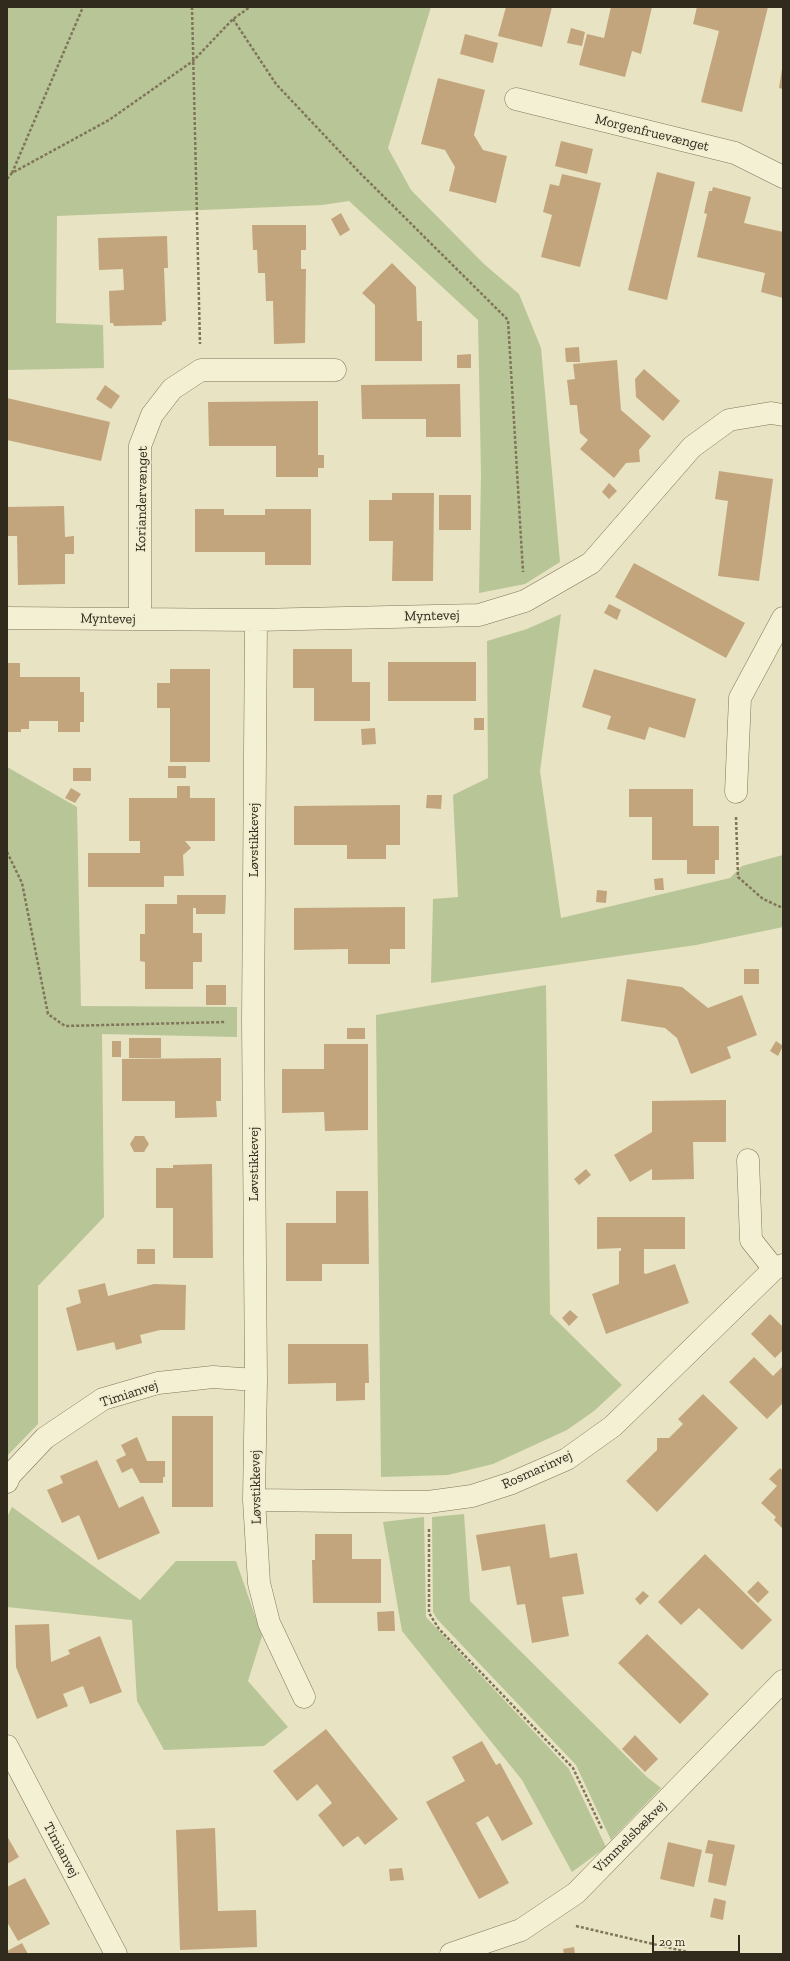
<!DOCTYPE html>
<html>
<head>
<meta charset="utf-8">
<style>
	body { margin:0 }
	#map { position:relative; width:790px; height:1961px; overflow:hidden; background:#e8e3c2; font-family:"Zilla Slab",serif }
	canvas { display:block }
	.frame { position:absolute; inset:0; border:8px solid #312b1e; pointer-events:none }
	.scale { position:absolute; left:652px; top:1935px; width:88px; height:18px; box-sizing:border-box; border:2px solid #312b1e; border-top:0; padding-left:5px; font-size:12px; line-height:14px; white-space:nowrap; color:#312b1e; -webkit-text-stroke:3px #f1edd1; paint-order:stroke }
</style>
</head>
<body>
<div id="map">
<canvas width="790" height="1961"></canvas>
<div class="frame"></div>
<div class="scale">20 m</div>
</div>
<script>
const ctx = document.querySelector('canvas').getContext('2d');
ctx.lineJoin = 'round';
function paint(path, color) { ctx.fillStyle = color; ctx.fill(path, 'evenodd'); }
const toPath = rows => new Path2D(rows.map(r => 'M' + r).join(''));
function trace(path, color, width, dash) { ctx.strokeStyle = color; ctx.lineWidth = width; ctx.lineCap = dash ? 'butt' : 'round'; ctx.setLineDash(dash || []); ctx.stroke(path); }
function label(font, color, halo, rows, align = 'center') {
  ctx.font = font + ' "Zilla Slab",serif'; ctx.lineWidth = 3.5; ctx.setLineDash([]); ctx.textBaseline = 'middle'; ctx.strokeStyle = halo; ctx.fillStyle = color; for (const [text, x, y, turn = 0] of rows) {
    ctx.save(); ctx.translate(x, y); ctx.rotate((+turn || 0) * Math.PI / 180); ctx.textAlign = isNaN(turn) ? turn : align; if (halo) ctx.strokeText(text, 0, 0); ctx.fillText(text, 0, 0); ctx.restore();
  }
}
paint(toPath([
	[7,7,431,7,388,148,411,190,484,264,519,294,541,348,560,562,525,584,479,593,481,474,478,320,349,201,322,205,57,216,56,323,103,325,104,368,7,370],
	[561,614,540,771,561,918,730,878,742,866,783,855,783,927,696,945,431,983,433,899,458,897,453,795,488,778,487,641,527,629],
	[7,767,77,807,81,1006,237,1007,237,1037,102,1034,104,1217,38,1286,38,1424,7,1456],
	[546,985,550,1314,622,1385,594,1411,567,1430,493,1464,448,1475,381,1477,376,1015],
	[12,1507,140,1600,176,1561,236,1561,262,1636,248,1681,288,1727,264,1746,164,1750,137,1701,132,1620,7,1607,7,1517],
	[464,1514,470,1601,648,1778,661,1788,611,1840,576,1765,437,1619,433,1612,432,1517],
	[424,1517,426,1617,569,1769,606,1847,572,1872,522,1780,402,1631,383,1522]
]), '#b8c597');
paint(toPath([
	[506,7,552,7,542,47,498,36],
	[611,7,652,7,641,54,632,51,625,77,579,65,587,34,604,38],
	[697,7,768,7,742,112,701,102,719,31,693,24],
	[571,28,585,32,582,46,567,43],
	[465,34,498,43,493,63,460,54],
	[782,69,783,69,783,89,779,88],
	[438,78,485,90,474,135,483,150,507,156,496,203,449,191,455,167,445,150,421,144],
	[561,141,593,149,587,174,555,166],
	[657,172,695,182,667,300,628,290],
	[562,174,601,183,580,267,541,257,552,215,543,212,550,184,559,186],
	[713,187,751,197,744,223,783,232,783,298,761,292,765,273,697,257,707,214,704,213,709,191,712,191],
	[341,213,350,230,340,236,331,219],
	[252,225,306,225,306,250,301,250,301,269,306,269,305,343,274,344,273,301,266,301,265,273,258,273,257,250,253,250],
	[167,236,168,268,164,268,166,321,162,322,162,325,114,326,113,323,110,323,109,291,124,290,123,269,99,270,98,238],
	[392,263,416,287,417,321,422,321,422,361,375,361,375,305,362,293],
	[579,347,580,362,566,362,565,348],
	[471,354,471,368,457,368,457,355],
	[617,360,621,410,651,436,639,450,640,462,626,463,614,478,580,449,588,440,580,433,577,405,570,405,567,380,575,379,573,364],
	[644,369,680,401,663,421,636,397,635,379],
	[460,384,461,437,426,437,426,419,362,419,361,385],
	[105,385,120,396,111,409,96,399],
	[7,398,110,422,101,461,7,440],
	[318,401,318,455,324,455,324,468,318,468,318,477,276,477,276,446,209,446,208,402],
	[719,471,773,479,759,581,718,576,728,501,715,499],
	[609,483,617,491,609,499,602,492],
	[392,493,434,493,433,581,392,581,393,541,369,541,369,500,392,500],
	[439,495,471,495,471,530,439,530],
	[64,506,65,537,74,536,74,554,65,554,65,584,18,585,17,536,7,536,7,507],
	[195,509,224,509,224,515,265,515,265,509,311,509,311,565,265,565,265,552,195,552],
	[634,563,745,623,726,658,615,597],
	[609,604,621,610,617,620,604,613],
	[293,649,352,649,352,682,370,682,370,721,314,721,314,688,293,688],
	[388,662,476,662,476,701,388,701],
	[7,663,20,663,20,677,80,677,80,692,84,692,84,722,80,722,80,732,58,732,58,721,29,721,29,729,21,729,21,732,7,732],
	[170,669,210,669,210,762,170,762,170,708,157,708,157,683,170,683],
	[594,669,696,699,685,738,649,727,645,740,607,729,611,716,582,707],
	[474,718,484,718,484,730,474,730],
	[375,728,376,744,362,745,361,729],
	[168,766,186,766,186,778,168,778],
	[73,768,91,768,91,781,73,781],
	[177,786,190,786,190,798,215,798,215,841,185,841,191,848,183,855,184,876,164,876,164,887,88,887,88,853,140,853,140,841,129,841,129,798,177,798],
	[71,788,81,794,75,803,65,798],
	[629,789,693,789,693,826,719,826,719,860,715,860,715,874,687,874,687,860,652,860,652,817,629,817],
	[427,795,442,795,441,809,426,808],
	[400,805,400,845,386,845,386,859,347,859,347,845,294,845,294,806],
	[663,878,664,890,655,890,654,879],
	[597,890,607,891,606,903,596,902],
	[177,895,226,895,225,914,196,914,196,908,193,908,193,933,202,933,202,962,193,962,193,989,145,989,145,962,140,961,140,934,145,934,145,904,177,904],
	[405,907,405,949,390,949,390,964,348,964,348,949,294,950,294,908],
	[744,969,759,969,759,984,744,984],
	[627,979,682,987,708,1008,742,995,757,1035,727,1047,731,1058,691,1074,677,1038,665,1028,621,1021],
	[206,985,226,985,226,1005,206,1005],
	[347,1028,365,1028,365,1039,347,1039],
	[129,1038,161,1038,161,1058,129,1058],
	[112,1041,121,1041,121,1057,112,1057],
	[776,1041,783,1046,778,1056,770,1051],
	[324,1044,368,1044,368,1130,325,1131,324,1112,282,1113,282,1069,324,1069],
	[221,1058,221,1101,216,1101,217,1117,175,1118,175,1101,122,1101,122,1059],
	[726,1100,726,1142,693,1142,694,1179,652,1180,652,1169,630,1182,614,1155,652,1132,652,1101],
	[135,1136,144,1136,149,1144,144,1152,134,1152,130,1144],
	[212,1164,213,1258,173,1258,173,1208,156,1208,156,1168,173,1168,173,1165],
	[586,1169,591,1175,579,1185,574,1179],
	[336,1191,368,1191,369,1264,322,1264,322,1281,286,1281,286,1223,336,1223],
	[597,1217,685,1217,685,1249,644,1249,644,1273,646,1274,675,1264,689,1303,606,1334,592,1294,619,1284,619,1251,621,1251,621,1248,597,1249],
	[137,1249,155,1249,155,1264,137,1264],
	[105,1283,108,1296,154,1284,186,1285,185,1330,160,1330,140,1335,142,1343,116,1350,114,1342,77,1351,66,1308,81,1303,78,1290],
	[570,1310,578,1317,569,1326,562,1318],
	[770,1314,783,1327,783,1350,775,1358,751,1334],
	[288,1344,368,1344,369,1383,365,1383,365,1400,336,1401,336,1383,288,1384],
	[754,1357,773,1376,783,1366,783,1403,767,1419,729,1382],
	[703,1394,738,1428,657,1512,626,1481,657,1450,657,1438,669,1438,683,1424,678,1419],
	[172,1416,213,1416,213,1507,172,1507],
	[137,1437,147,1461,165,1461,165,1477,163,1477,163,1483,140,1483,132,1468,122,1473,116,1460,126,1455,121,1445],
	[97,1460,119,1508,143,1496,160,1533,98,1560,79,1515,62,1523,47,1490,63,1483,60,1476],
	[780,1468,783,1471,783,1529,774,1520,776,1517,761,1503,777,1486,769,1479],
	[545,1524,550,1558,577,1553,584,1594,562,1597,569,1636,532,1643,525,1604,517,1605,510,1566,482,1571,476,1535],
	[315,1534,352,1534,352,1559,381,1559,381,1603,313,1603,312,1560,315,1560],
	[705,1554,772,1620,742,1650,699,1608,681,1625,658,1602],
	[758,1581,769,1592,758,1603,747,1592],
	[643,1591,649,1596,640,1605,635,1599],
	[394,1611,395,1631,378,1631,377,1612],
	[49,1624,51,1662,70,1654,68,1650,100,1636,122,1692,90,1704,83,1686,63,1694,68,1706,37,1719,16,1667,15,1625],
	[647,1634,709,1694,680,1724,618,1663],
	[326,1729,398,1819,365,1845,358,1836,343,1847,318,1815,332,1803,317,1784,297,1801,273,1771],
	[635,1735,658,1759,645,1772,622,1749],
	[482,1741,496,1765,500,1763,533,1824,502,1841,488,1816,476,1823,509,1883,479,1899,426,1802,465,1781,452,1757],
	[215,1828,218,1911,256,1910,257,1947,180,1950,176,1830],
	[7,1836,19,1857,7,1864],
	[708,1840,735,1845,726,1886,708,1882,713,1854,705,1853],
	[668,1842,702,1850,694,1887,660,1879],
	[402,1868,404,1880,390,1881,389,1869],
	[25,1878,50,1924,18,1941,7,1922,7,1887],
	[714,1898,726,1901,723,1920,710,1917],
	[22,1943,28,1954,7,1954,7,1951],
	[574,1947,575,1954,564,1954,563,1949]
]), '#c2a57c');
const street = toPath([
	[516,99,735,153,783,177],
	[7,618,256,620,479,615,525,601,591,563,692,447,729,420,771,413,783,415],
	[140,619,140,446,152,415,172,389,201,370,335,370],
	[256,620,253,1021,256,1380,254,1500,259,1583,269,1623,304,1697],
	[736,792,740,698,783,618],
	[748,1160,751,1240,774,1269],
	[7,1482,10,1475,45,1438,103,1399,158,1383,213,1377,256,1380],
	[254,1500,428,1502,472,1496,512,1483,567,1459,613,1426,774,1269,783,1265],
	[7,1746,116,1954],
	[451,1954,521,1930,576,1893,783,1681]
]);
trace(street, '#80755b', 23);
trace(toPath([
	[192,7,200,344],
	[233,19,276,84,359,172,508,320,523,572],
	[12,173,83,7],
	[7,179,12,173,109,120,193,61,233,19,250,7],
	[736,817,738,877,763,899,783,908],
	[7,852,22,883,48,1014,65,1026,226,1022],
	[429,1529,429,1613,439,1629,573,1768,602,1829],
	[576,1926,696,1954]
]), '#80755b', 2.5, [3, 2]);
trace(street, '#f4f0d4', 22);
label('14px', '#312b1e', '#f1edd1', [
	["Morgenfruevænget",652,133,14],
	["Koriandervænget",142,499,-89],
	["Myntevej",432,616,-1],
	["Myntevej",108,619,1],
	["Løvstikkevej",254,840,-90],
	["Løvstikkevej",254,1164,-90],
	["Timianvej",129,1394,-18],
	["Rosmarinvej",537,1470,-24],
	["Løvstikkevej",256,1487,-91],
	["Vimmelsbækvej",630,1837,-45],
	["Timianvej",61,1850,62]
]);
</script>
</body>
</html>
